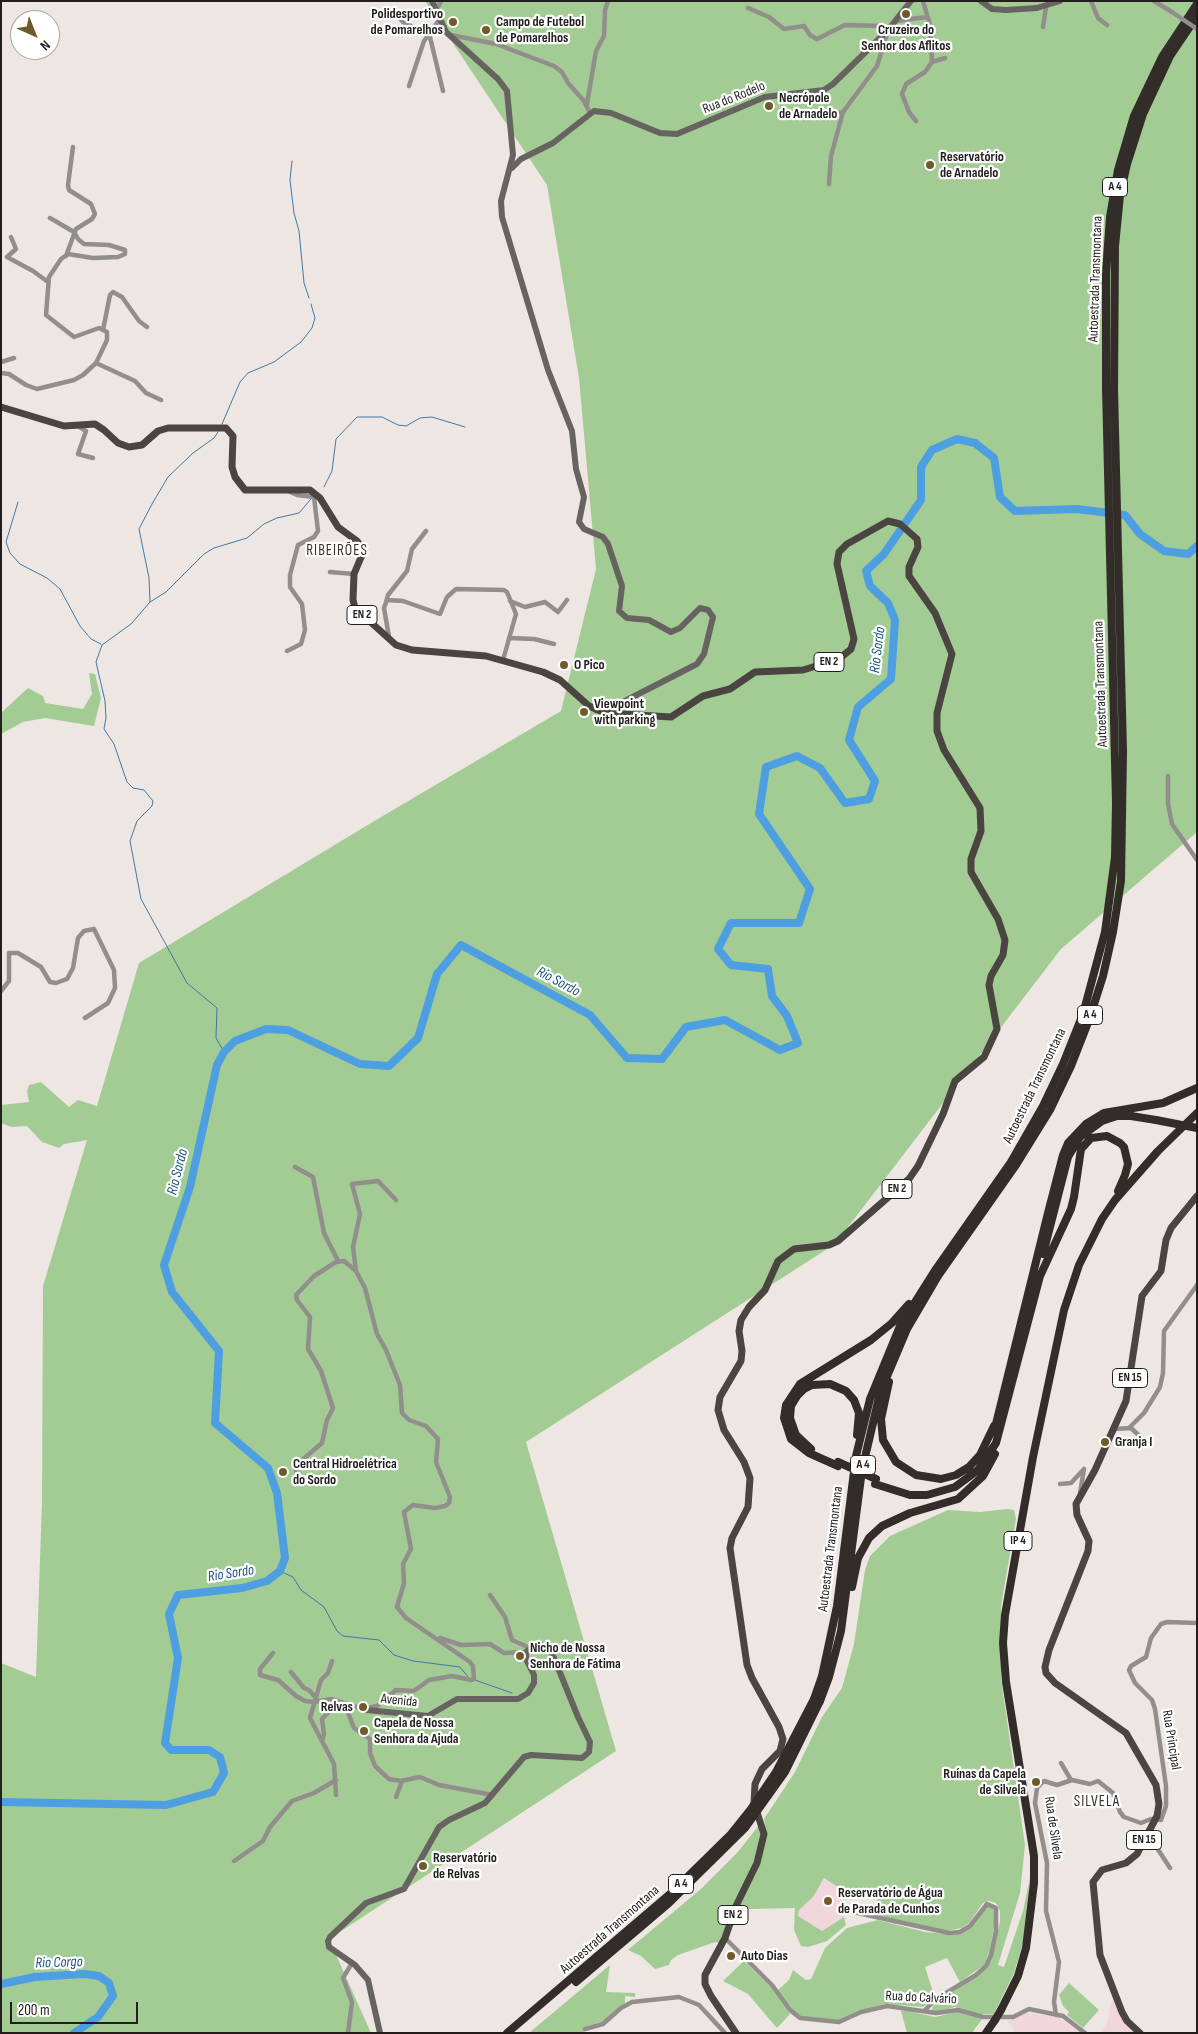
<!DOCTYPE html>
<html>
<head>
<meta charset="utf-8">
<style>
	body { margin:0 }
	#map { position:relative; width:1198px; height:2034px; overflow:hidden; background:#eee6e2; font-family:"Sofia Sans Condensed",sans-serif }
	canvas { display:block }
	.frame { position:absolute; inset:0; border:2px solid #211e1d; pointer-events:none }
	.north { position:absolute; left:10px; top:10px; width:50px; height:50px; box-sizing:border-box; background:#fff; border:1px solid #a6a5a5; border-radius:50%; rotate:136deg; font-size:14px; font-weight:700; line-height:20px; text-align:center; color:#211e1d }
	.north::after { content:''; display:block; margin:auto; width:18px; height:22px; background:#6f5a29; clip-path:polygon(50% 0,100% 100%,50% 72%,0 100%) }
	.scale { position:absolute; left:10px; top:2002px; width:128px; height:22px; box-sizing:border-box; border:2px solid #211e1d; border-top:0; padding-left:6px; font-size:15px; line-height:18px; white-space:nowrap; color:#211e1d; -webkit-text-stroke:4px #fff; paint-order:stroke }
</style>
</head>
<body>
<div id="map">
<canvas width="1198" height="2034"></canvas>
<div class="frame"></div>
<div class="north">N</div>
<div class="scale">200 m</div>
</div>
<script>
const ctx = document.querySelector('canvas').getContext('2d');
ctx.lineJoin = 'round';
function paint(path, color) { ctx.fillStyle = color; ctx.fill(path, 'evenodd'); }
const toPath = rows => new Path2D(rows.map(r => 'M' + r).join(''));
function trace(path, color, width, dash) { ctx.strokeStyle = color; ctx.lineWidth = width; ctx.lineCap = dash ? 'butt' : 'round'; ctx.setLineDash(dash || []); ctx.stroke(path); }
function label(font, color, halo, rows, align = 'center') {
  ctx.font = font + ' "Sofia Sans Condensed",sans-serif'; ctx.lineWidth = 4.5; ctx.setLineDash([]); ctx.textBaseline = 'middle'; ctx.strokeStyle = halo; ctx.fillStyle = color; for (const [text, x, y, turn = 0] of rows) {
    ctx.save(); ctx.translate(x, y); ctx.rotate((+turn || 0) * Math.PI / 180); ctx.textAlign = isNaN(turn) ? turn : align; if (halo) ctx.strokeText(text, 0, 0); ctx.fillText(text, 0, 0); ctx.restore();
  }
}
paint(toPath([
	[824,1878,849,1894,845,1903,844,1917,822,1931,798,1916,799,1910,813,1897],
	[1114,1996,1138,2033,1101,2033,1108,2020,1110,2005],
	[1026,2013,1058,2017,1081,2033,1009,2033,1013,2032,1013,2026,1007,2022]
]), '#f1d6dc');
paint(toPath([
	[425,1,1197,1,1197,832,1061,949,835,1244,526,1442,616,1751,329,1939,371,2033,1,2033,1,1663,36,1677,42,1501,43,1286,87,1140,64,1144,59,1148,42,1142,27,1126,11,1127,1,1123,1,1105,29,1102,27,1091,29,1085,41,1082,69,1107,78,1100,97,1106,139,963,376,820,561,711,596,569,579,378,547,185],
	[89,673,95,674,101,698,94,726,45,718,23,722,1,734,1,713,28,688,43,696,45,703,83,709,92,694],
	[1007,1509,1014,1510,1016,1519,1001,1606,1001,1679,1025,1845,1020,1893,998,1965,1004,1967,1023,1911,1031,1873,1026,1933,1014,1973,994,2014,977,2014,955,2007,938,2012,932,2010,933,2006,988,1966,991,1960,1000,1922,1000,1911,996,1903,989,1901,983,1903,969,1923,962,1928,946,1931,880,1916,875,1914,877,1896,860,1892,849,1894,824,1878,813,1897,799,1910,798,1916,822,1931,844,1917,846,1925,827,1941,808,1947,801,1946,794,1930,795,1908,749,1909,732,1927,739,1905,756,1873,767,1836,764,1819,795,1772,822,1717,842,1688,854,1644,865,1570,870,1556,890,1536,948,1510,980,1512],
	[760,1824,762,1832,757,1854,719,1943,715,1942,678,1955,671,1960,669,1965,655,1969,641,1956,628,1950,702,1888,737,1853],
	[988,1906,993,1908,996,1916,990,1950,984,1965,960,1982,947,1958,925,1967,935,1998,923,2007,884,2004,858,2011,838,2021,805,2018,795,2014,778,1990,789,1980,793,1970,806,1980,811,1979,825,1948,847,1928,878,1920,925,1932,954,1935,970,1928],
	[744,1961,772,1988,790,2014,777,2028,748,1994,723,1981],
	[610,1965,606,1992,635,1993,635,1997,625,1996,625,2003,604,2021,584,2027,585,2033,529,2033],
	[1069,1983,1099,2010,1083,2028,1067,2015,1069,2012,1063,2006,1059,1995],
	[901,2011,908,2011,935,2017,957,2012,982,2019,972,2033,907,2033]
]), '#a3cb94');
trace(toPath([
	[292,161,290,180,294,213,299,231,304,283,309,298],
	[222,424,240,382,248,373,274,362,301,342,312,328,315,318,311,304],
	[218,432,214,438,193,453,168,477,152,504,139,529,149,578,150,602,131,624,102,645,96,662,105,701,106,718,104,729,114,744,127,782,133,788,144,790,153,801,152,806,137,821,130,841,141,899,187,983,217,1008,216,1038,224,1052],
	[324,487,332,471,336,439,357,417,382,417,398,425,406,426,420,418,432,417,465,427],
	[18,502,6,542,10,553,20,564,47,578,60,589,80,626,91,639,101,644],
	[150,602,166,592,204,554,214,548,247,538,264,524,277,518,299,513,311,499],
	[280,1571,293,1577,301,1590,324,1607,337,1631,343,1636,379,1640,394,1655,413,1661,460,1667,469,1678],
	[475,1680,512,1693]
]), '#4078a6', 1);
trace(toPath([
	[1,1802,166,1805,213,1792,224,1773,220,1757,209,1750,171,1750,165,1743,178,1658,169,1614,178,1595,242,1588,267,1581,280,1571,285,1558,277,1493,268,1468,215,1423,219,1351,172,1292,164,1265,190,1187,217,1065,224,1052,235,1041,266,1029,288,1030,360,1064,389,1066,418,1038,437,974,461,945,590,1015,627,1058,662,1059,686,1027,725,1020,780,1050,798,1043,787,1016,772,996,768,969,731,965,718,949,731,923,799,923,810,889,759,814,766,767,797,756,820,768,845,803,869,799,875,781,849,740,858,707,891,679,895,620,888,603,870,586,866,571,884,554,921,500,921,467,932,450,957,439,975,443,994,458,1000,497,1015,511,1077,509,1125,515,1140,534,1164,551,1188,554,1197,546],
	[1,1984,35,1977,84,1974,99,1976,109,1983,113,1996,98,2017,74,2033]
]), '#4e9fe1', 8);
trace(toPath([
	[1091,1,1098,18,1107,25],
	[1154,1,1172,12],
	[748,8,769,17,784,29,804,26,810,35,817,39,845,25,883,26,888,30,877,66,843,112,831,156,829,184],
	[436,11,441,1],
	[396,15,403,22,419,30,430,31],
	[896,21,927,17],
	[1043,27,1046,7],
	[429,33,443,91],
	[451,35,496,44,554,66,562,72,568,83,584,101,590,113],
	[932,62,945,58],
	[409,86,424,41,439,20],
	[587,104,596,51,604,36,605,10,608,1],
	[819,113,831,114,843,112],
	[916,121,909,112,902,94,906,84,925,72,932,62,930,25,923,1],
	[11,237,16,249,7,257,33,271,48,282],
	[66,256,76,229,92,219,95,214,91,204,69,190,68,185,73,147],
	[103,330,110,295,113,292,122,297,139,321,147,327],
	[1,362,14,358],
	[96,363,135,381,146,393,161,400],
	[1,373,9,374,26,385,37,389,74,380,83,375,96,363,107,340,107,332,99,328,74,337,46,315,49,277,61,259,68,254,93,258,118,257,125,254,125,250,109,245,84,244,78,239,74,232,50,218],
	[78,426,86,431,78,454,93,458],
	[330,572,354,574],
	[510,601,525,607,545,602,558,612,567,600],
	[386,602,388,595,407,571,412,549,426,531],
	[389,637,384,608,387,600,403,601,440,614,447,597,456,589,504,590,507,592,516,614,503,660],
	[509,638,534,639,554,644],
	[287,651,301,644,305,630,302,604,290,587,290,575,298,545,314,537,318,531,314,497,297,495,288,491],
	[1168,776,1168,804,1172,824,1197,860],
	[1,991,9,981,9,953,18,953,41,967,50,982,56,983,67,979,73,968,78,938,84,931,94,929,114,970,115,988,108,1003,85,1018],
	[295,1167,313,1177,324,1233,338,1261],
	[356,1271,353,1247,360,1214,352,1184,378,1181,396,1200],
	[1130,1427,1144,1413,1160,1387,1163,1373,1164,1331,1197,1285],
	[1114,1429,1131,1428,1149,1445],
	[1060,1484,1071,1483,1084,1469,1080,1493],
	[490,1595,505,1617,512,1640,530,1648],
	[440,1638,461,1645,490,1644,504,1653,526,1652],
	[273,1653,260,1669,260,1675,278,1680,296,1696,305,1701,314,1702,331,1699,363,1709,377,1706,396,1690,414,1691,429,1680,452,1676,471,1680,474,1679,473,1666,470,1662,406,1618,397,1607,404,1583,403,1564,411,1549,404,1512,413,1505,435,1508,445,1506,449,1503,450,1497,436,1462,438,1439,426,1426,409,1420,402,1413,400,1385,386,1350,377,1334,365,1288,356,1271,344,1261,336,1262,314,1276,296,1295,297,1300,310,1317,308,1349,321,1371,333,1408,327,1420,322,1443,295,1466,299,1482],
	[332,1661,328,1673,321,1680,310,1718,334,1764,336,1795],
	[291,1672,304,1688,309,1690,316,1698],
	[345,1705,354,1728,370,1739,370,1753,375,1766,389,1779,401,1781,420,1777,439,1785,493,1795],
	[322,1741,324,1734,322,1719,338,1702],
	[1061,1763,1071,1780],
	[396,1797,402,1781],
	[1148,1834,1170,1868],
	[234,1861,263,1841,270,1827,292,1801,314,1793,336,1780],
	[844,1910,949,1933,960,1932,970,1926,987,1904,996,1908,996,1931,991,1955,986,1966,976,1975,936,1999,924,2011],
	[725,1938,772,1985,790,2010,800,2018,839,2022,861,2012,887,2006,936,2013,958,2010,983,2017,1013,2017,1029,2009,1063,2016,1085,2033],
	[1056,2015,1054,2002,1059,1962,1046,1911,1047,1863,1035,1803,1037,1788,1044,1781,1057,1785,1072,1780,1090,1784,1098,1781,1113,1793,1120,1812,1124,1817,1141,1823,1151,1819,1161,1820,1166,1806,1166,1786,1155,1709,1152,1700,1135,1683,1129,1670,1131,1666,1146,1657,1151,1638,1161,1624,1167,1622,1197,1623],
	[585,2029,603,2024,621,2008,632,2002,679,1997,699,2005,725,2033],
	[348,2033,352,2002,343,1978,352,1963]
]), '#918e8c', 4.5);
trace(toPath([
	[432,1,446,32,498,79,507,91,513,155,501,201,502,217,548,370,572,431,576,469,584,497,579,522,584,529,603,537,608,544,622,586,619,611,627,618,649,620,671,632,680,628,700,608,708,610,713,617,704,654,697,664,619,704,596,710],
	[981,1,992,9,1006,10,1037,8,1060,1],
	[512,168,521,159,553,143,594,111,611,113,660,133,677,134,765,97,824,90,833,84,888,30,911,1],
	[367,1710,428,1716,457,1699,518,1699,528,1693,534,1683,534,1675,526,1659,526,1652,533,1647,542,1645,552,1653,578,1717,590,1742,589,1752,582,1758,531,1755,524,1757,485,1803,449,1820,439,1827,404,1889,366,1903,330,1937,328,1941,329,1947,355,1965,368,1980,380,2033]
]), '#676360', 6);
trace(toPath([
	[1,407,64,426,95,424,104,430,118,443,129,447,142,445,158,431,168,428,226,428,233,436,232,467,235,477,245,490,310,490,320,498,338,527,357,541,361,547,362,555,354,574,353,600,355,608,396,645,412,650,486,656,543,672,560,680,589,706,605,713,671,717,703,696,730,689,755,672,803,670,839,659,851,649,854,639,837,564,839,552,847,544,888,521,900,524,917,539,918,547,909,567,909,576,935,613,952,654,937,713,937,731,944,750,980,808,981,831,971,859,971,872,998,919,1005,940,1003,955,991,976,989,985,997,1029,984,1057,955,1081,943,1114,918,1166,909,1179,838,1241,829,1245,794,1249,778,1261,765,1290,749,1307,741,1320,739,1331,742,1351,741,1361,720,1397,718,1410,724,1430,744,1462,750,1478,748,1507,732,1538,730,1548,747,1665,752,1678,779,1727,783,1739,780,1751,762,1769,755,1784,754,1803,764,1834,757,1863,736,1906,725,1938,705,1975,705,1984,711,1996,736,2033],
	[1140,2033,1127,2021,1122,2012,1100,1955,1093,1882,1102,1870,1126,1863,1137,1854,1157,1816,1159,1804,1156,1785,1126,1733,1055,1683,1046,1673,1045,1667,1049,1650,1088,1551,1089,1541,1077,1515,1076,1504,1095,1470,1126,1401,1142,1296,1161,1271,1166,1240,1171,1228,1197,1196]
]), '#4b4542', 7);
trace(toPath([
	[1043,1254,1068,1157,1080,1137,1102,1121,1117,1116,1131,1116,1156,1120],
	[889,1382,881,1419,883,1440,896,1462,916,1475,941,1479,956,1475,969,1467,980,1455,994,1426],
	[994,1432,1048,1213,1063,1155,1068,1143,1086,1124,1104,1113,1163,1103,1197,1088],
	[811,1449,796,1435,790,1418,791,1406,797,1396,804,1389,812,1385,830,1384,846,1391,854,1400,859,1413,857,1435],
	[838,1466,809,1453,791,1439,784,1418,786,1405,800,1384,871,1340,892,1323,909,1304],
	[875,1484,910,1495,927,1495,955,1487,978,1470,996,1443,1040,1276,1071,1209,1074,1197,1081,1149,1091,1138,1107,1136,1120,1143,1124,1147,1128,1164,1125,1175,1118,1191],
	[852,1587,858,1558,869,1538,882,1526,910,1513,958,1499,983,1476,995,1454],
	[814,1699,822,1676,837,1606,856,1456,870,1399,900,1326,936,1269,1011,1162,1043,1106,1063,1064,1083,1014,1105,932,1115,857,1116,803,1106,389,1106,273,1110,217,1118,170,1134,116,1162,57,1197,4],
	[820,1701,829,1677,841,1631,862,1470,880,1393,907,1329,938,1276,1016,1165,1050,1110,1071,1066,1089,1020,1103,976,1113,932,1121,881,1123,751,1114,389,1115,246,1120,195,1127,164,1143,114,1170,56,1197,16],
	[1001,2010,1018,1976,1026,1948,1034,1883,1034,1856,1006,1682,1003,1643,1005,1615,1033,1457,1064,1310,1079,1265,1102,1219,1115,1200,1158,1151,1197,1113],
	[986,2033,995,2020]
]), '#332d29', 8);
trace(toPath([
	[1172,12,1197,29]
]), '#918e8c', 4.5);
trace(toPath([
	[1156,1120,1197,1128],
	[838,1462,876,1479],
	[576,1982,669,1903,745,1828,785,1772,820,1701],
	[995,2020,1001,2010],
	[507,2033,670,1894,731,1834,751,1809,776,1772,814,1699]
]), '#332d29', 8);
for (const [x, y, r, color] of [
	[906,14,5,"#6f5a29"],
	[453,22,5,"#6f5a29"],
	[486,30,5,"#6f5a29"],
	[769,106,5,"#6f5a29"],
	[930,165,5,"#6f5a29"],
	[564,665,5,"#6f5a29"],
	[584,712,5,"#6f5a29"],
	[1105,1442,5,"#6f5a29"],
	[283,1472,5,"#6f5a29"],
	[520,1656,5,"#6f5a29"],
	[363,1707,5,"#6f5a29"],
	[364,1731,5,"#6f5a29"],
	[1036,1782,5,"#6f5a29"],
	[423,1866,5,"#6f5a29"],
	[828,1901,5,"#6f5a29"],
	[731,1956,5,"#6f5a29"]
]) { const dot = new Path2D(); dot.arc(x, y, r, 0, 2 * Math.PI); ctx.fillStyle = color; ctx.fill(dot); trace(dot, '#fff', 2); }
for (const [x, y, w] of [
	[1115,187,25],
	[362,615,30],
	[829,662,30],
	[1090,1015,25],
	[897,1189,30],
	[1130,1378,35],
	[863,1465,25],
	[1018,1541,28],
	[1144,1840,35],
	[681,1884,25],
	[733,1915,30]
]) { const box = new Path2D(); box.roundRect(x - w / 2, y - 9.5, w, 19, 4); ctx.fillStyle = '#fff'; ctx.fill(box); trace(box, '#211e1d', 1); }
label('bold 12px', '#211e1d', null, [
	["A 4",1115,187],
	["EN 2",362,615],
	["EN 2",829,662],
	["A 4",1090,1015],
	["EN 2",897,1189],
	["EN 15",1130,1378],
	["A 4",863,1465],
	["IP 4",1018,1541],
	["EN 15",1144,1840],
	["A 4",681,1884],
	["EN 2",733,1915]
]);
label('bold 14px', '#211e1d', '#fff', [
	["Polidesportivo",443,14,"right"],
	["de Pomarelhos",443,30,"right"],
	["Campo de Futebol",496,22],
	["de Pomarelhos",496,38],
	["Cruzeiro do",906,30,"center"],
	["Senhor dos Aflitos",906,46,"center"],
	["Necrópole",779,98],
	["de Arnadelo",779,114],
	["Reservatório",940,157],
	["de Arnadelo",940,173],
	["O Pico",574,665],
	["Viewpoint",594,704],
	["with parking",594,720],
	["Granja I",1115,1442],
	["Central Hidroelétrica",293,1464],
	["do Sordo",293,1480],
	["Nicho de Nossa",530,1648],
	["Senhora de Fátima",530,1664],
	["Relvas",353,1707,"right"],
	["Capela de Nossa",374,1723],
	["Senhora da Ajuda",374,1739],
	["Ruínas da Capela",1026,1774,"right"],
	["de Silvela",1026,1790,"right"],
	["Reservatório",433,1858],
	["de Relvas",433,1874],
	["Reservatório de Água",838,1893],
	["de Parada de Cunhos",838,1909],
	["Auto Dias",741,1956]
], 'left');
label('14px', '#211e1d', '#fff', [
	["Rua do Rodelo",734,98,-22],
	["Autoestrada Transmontana",1096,279,-88],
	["Autoestrada Transmontana",1101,684,-92],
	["Autoestrada Transmontana",1035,1086,-64],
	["Autoestrada Transmontana",831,1549,-83],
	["Avenida",399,1701,6],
	["Rua Principal",1171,1740,81],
	["Rua de Silvela",1053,1828,82],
	["Autoestrada Transmontana",610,1930,-41],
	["Rua do Calvário",921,1998,3]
]);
ctx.letterSpacing = '1px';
label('15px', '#38312e', '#fff', [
	["RIBEIRÕES",337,551],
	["SILVELA",1097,1802]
]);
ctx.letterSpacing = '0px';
label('italic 15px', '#1b5581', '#fff', [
	["Rio Sordo",878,650,-83],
	["Rio Sordo",558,982,28],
	["Rio Sordo",178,1172,-76],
	["Rio Sordo",231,1574,-9],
	["Rio Corgo",59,1963,-2]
]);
</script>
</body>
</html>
